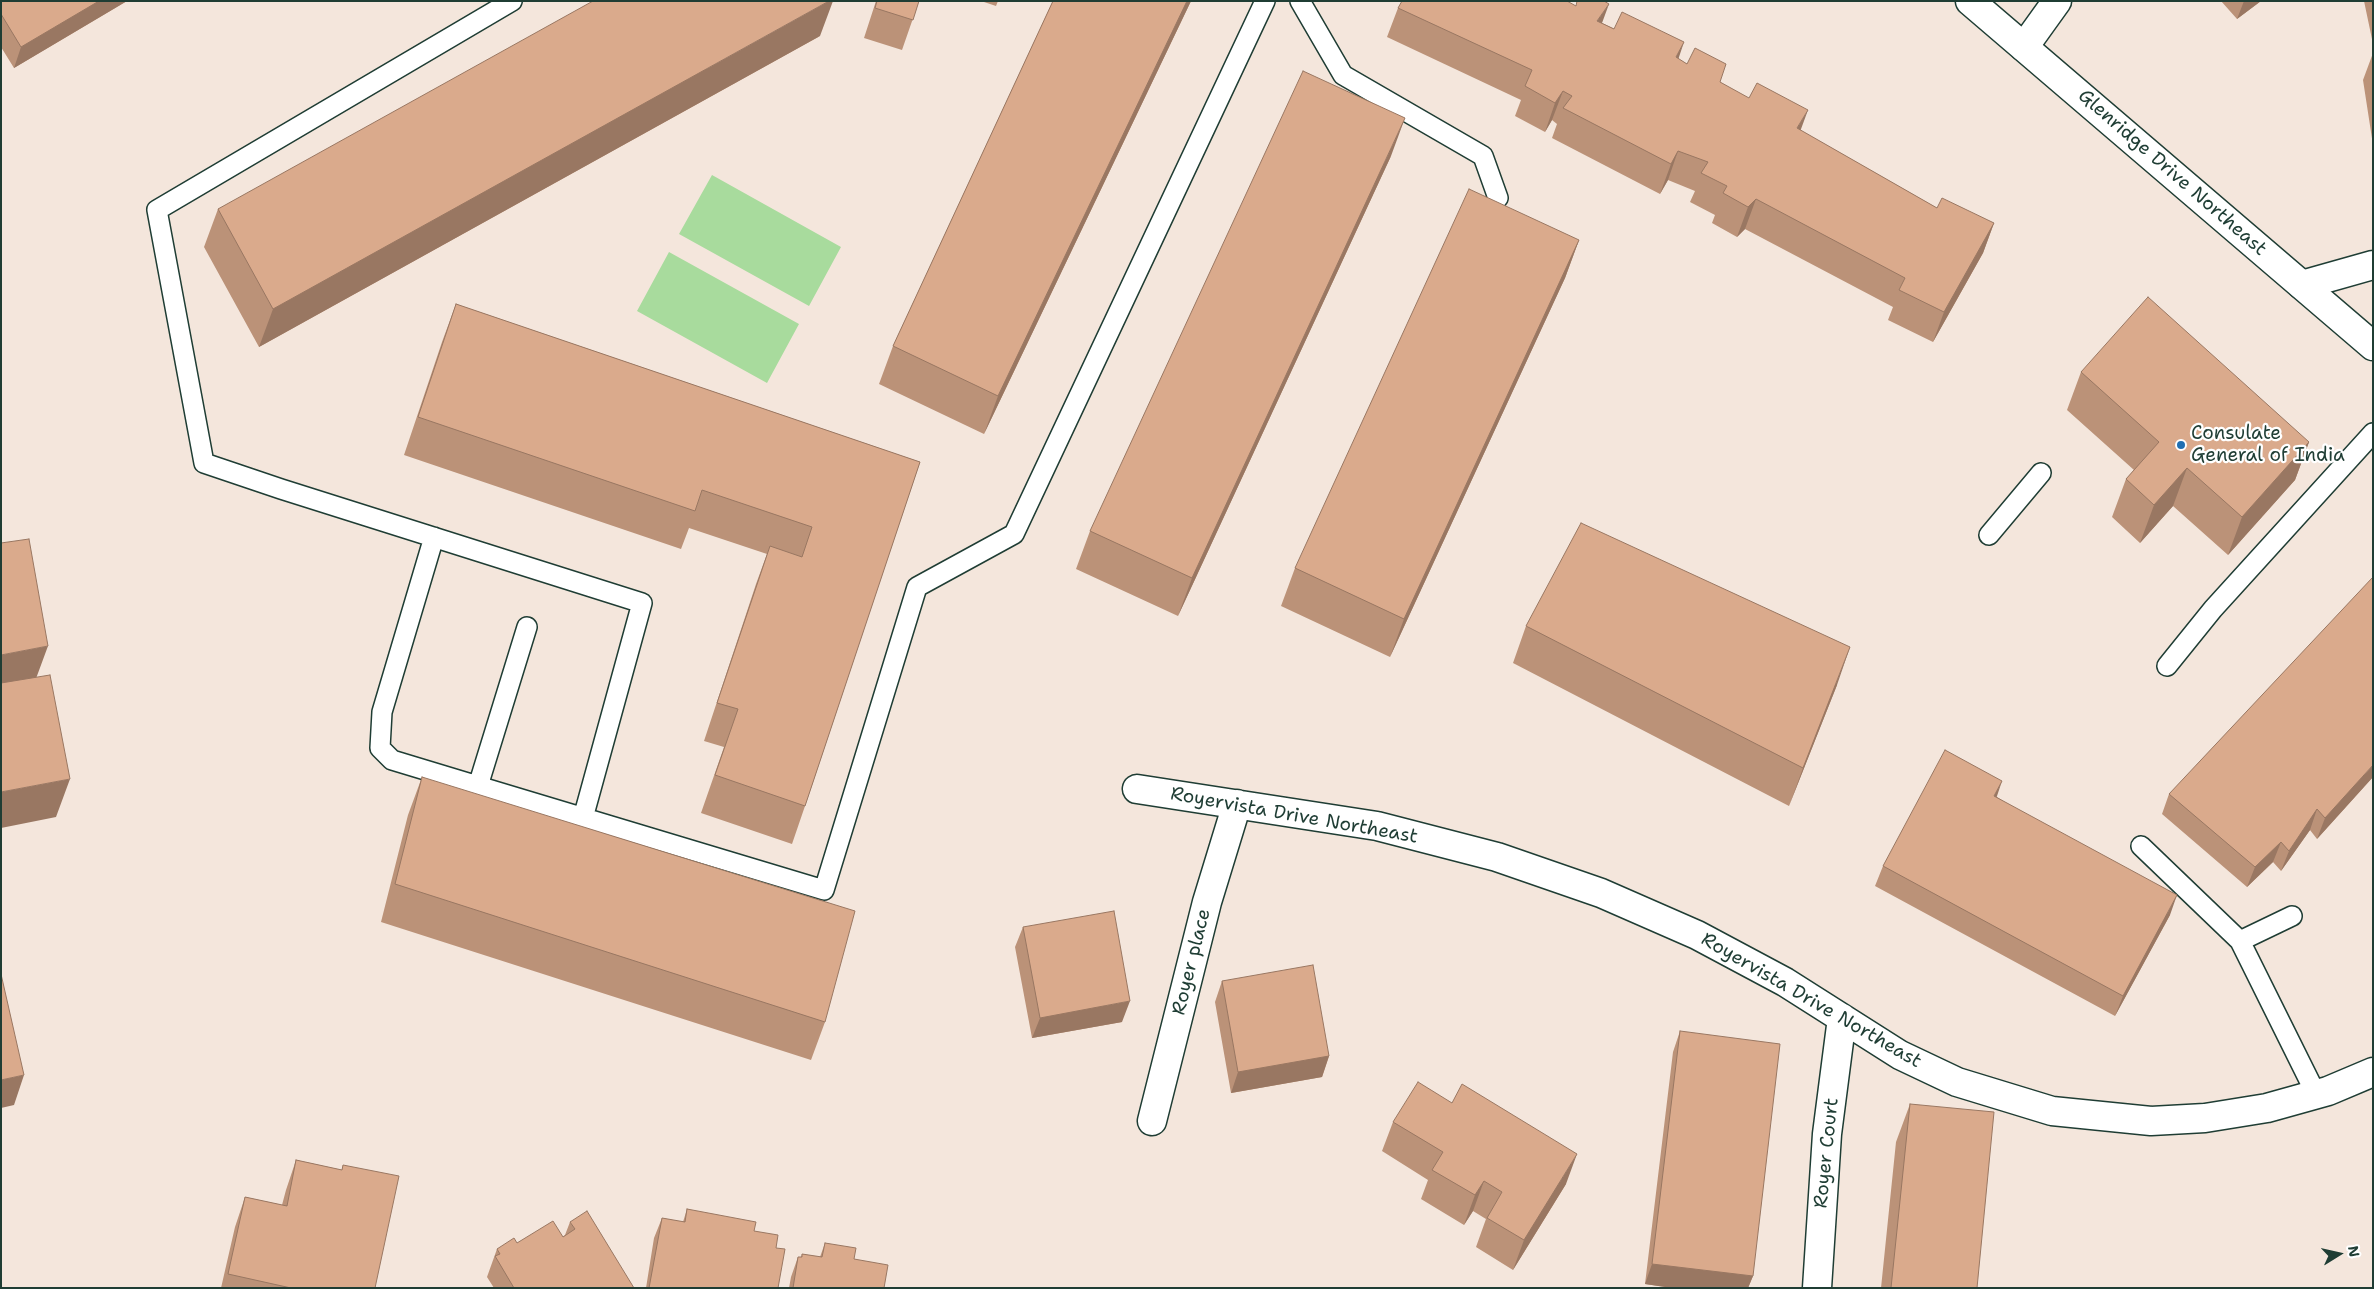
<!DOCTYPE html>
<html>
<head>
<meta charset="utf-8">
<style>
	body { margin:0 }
	#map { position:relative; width:2374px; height:1289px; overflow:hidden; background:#f4e6dc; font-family:"Shantell Sans",sans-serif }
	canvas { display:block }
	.frame { position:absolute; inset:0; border:2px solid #1f3d34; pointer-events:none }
	.north { position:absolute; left:2314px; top:1229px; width:50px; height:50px; -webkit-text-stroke:4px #fff; paint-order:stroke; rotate:80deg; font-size:14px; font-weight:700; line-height:20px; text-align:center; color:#1f3d34 }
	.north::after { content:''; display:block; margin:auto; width:18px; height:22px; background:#1f3d34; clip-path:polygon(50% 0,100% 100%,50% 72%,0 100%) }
</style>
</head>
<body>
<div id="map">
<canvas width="2374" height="1289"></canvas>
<div class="frame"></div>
<div class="north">N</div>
</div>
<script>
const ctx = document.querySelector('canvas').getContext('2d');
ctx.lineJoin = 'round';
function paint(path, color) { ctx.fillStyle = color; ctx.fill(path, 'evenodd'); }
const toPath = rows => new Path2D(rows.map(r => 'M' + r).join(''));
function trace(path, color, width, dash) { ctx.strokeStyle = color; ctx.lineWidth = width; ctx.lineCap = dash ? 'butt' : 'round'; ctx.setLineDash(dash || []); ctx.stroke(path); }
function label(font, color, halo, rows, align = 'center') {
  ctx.font = font + ' "Shantell Sans",sans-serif'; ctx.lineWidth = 4.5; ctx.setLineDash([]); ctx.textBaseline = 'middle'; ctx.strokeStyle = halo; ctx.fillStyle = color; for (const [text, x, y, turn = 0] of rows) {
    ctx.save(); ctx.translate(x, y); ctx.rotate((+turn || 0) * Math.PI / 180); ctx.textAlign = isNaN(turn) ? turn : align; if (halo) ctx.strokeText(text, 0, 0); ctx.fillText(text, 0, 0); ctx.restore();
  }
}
paint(toPath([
	[712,175,841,247,809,306,679,234],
	[669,252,799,324,767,383,637,311]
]), '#a8db9d');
const service = toPath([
	[512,1,157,210,204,463,281,489,642,603,583,818],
	[1300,1,1343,75,1483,156,1498,198],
	[1989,535,2041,473],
	[434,537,382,712,380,748,392,760,478,786],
	[527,627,478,786,824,890,917,587,1014,534,1265,1],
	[2167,666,2213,609,2373,433],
	[2141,846,2240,941,2316,1094],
	[2240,941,2292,916]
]);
const minor = toPath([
	[2024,47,2057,1],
	[2302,285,2373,265],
	[1137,789,1377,826,1497,857,1601,893,1697,935,1785,982,1900,1055,1957,1082,2052,1111,2151,1121,2205,1118,2267,1108,2328,1091,2373,1072],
	[1152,1121,1207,902,1237,804],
	[1817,1288,1827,1134,1842,1018]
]);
const secondary = toPath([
	[1970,1,2373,346]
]);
trace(service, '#1f3d34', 22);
trace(minor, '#1f3d34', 31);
trace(secondary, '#1f3d34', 31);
trace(service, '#fff', 19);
trace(minor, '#fff', 28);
trace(secondary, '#fff', 28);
paint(toPath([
	[1,1,127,1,14,68,1,47],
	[876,1,919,1,902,50,864,38],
	[981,1,998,1,996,6],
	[1053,1,1191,1,984,434,879,384,893,346],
	[2221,1,2261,1,2237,19],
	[2364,1,2373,1,2373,44],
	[1398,8,1602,23,1678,59,1720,82,1800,130,1937,208,1994,223,1983,253,1933,342,1888,320,1893,307,1745,229,1737,237,1712,223,1715,215,1690,202,1695,191,1668,180,1660,194,1552,138,1557,124,1552,120,1545,132,1515,116,1521,100,1387,37],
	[820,36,259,347,204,247,218,209],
	[2373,53,2373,145,2363,80],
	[1391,156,1178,616,1076,569,1090,531],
	[1579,240,1565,278,1390,657,1281,606,1295,568],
	[456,304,920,462,805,806,792,844,701,813,724,747,704,741,756,584,767,554,689,528,681,549,404,455,442,342],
	[2081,372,2309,442,2295,480,2228,555,2173,506,2140,543,2112,517,2126,479,2134,470,2067,410],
	[1526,626,1837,685,1789,806,1513,663],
	[422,777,825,1022,811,1060,381,922,408,815],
	[2373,777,2317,839,2310,830,2281,871,2273,862,2247,887,2162,814,2169,794],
	[1997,797,2170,915,2115,1016,1875,886,1883,866],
	[1023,927,1122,1022,1032,1038,1015,947],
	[1222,981,1329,1056,1322,1077,1231,1093,1215,1002],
	[1680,1031,1753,1276,1748,1288,1672,1288,1645,1284,1673,1052],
	[1910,1104,1977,1288,1881,1288,1896,1142],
	[1393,1122,1566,1184,1513,1270,1476,1247,1486,1219,1473,1211,1464,1225,1421,1199,1428,1180,1382,1151],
	[296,1160,342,1170,343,1165,375,1288,221,1288,235,1227,245,1197,282,1205,286,1190],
	[687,1209,754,1231,776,1248,778,1288,646,1288,654,1238,662,1218,683,1222],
	[570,1222,634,1288,494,1288,487,1277,497,1249,517,1243,563,1237,565,1235],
	[825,1243,854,1259,884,1288,789,1288,791,1277,798,1257,801,1257,802,1254,820,1257]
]), '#bb9278');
paint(toPath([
	[99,1,127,1,14,68,21,47],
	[829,1,833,1,820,36,259,347,273,309],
	[1187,1,1191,1,984,434,998,396],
	[2244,1,2261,1,2237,19],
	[1609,4,1598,34,1597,21],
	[1684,42,1674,72,1676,57],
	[1563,91,1552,120,1545,132,1555,103],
	[1808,110,1797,140,1797,128],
	[1405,118,1391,156,1178,616,1192,578],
	[1678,151,1668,180,1660,194,1671,164],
	[1756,199,1745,229,1737,237,1748,207],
	[1994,223,1983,253,1933,342,1944,312],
	[1579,240,1565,278,1390,657,1404,619],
	[2309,442,2295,480,2228,555,2242,517],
	[2187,468,2173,506,2140,543,2154,505],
	[48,646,34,684,1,690,1,655],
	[1850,647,1837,685,1789,806,1803,768],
	[2373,765,2373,777,2317,839,2325,818],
	[70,779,56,817,1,828,1,792],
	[2002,781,1995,802,1994,796],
	[2317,809,2310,830,2281,871,2289,851],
	[2281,842,2273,862,2247,887,2255,867],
	[2177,895,2170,915,2115,1016,2123,996],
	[1130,1001,1122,1022,1032,1038,1040,1018],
	[1329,1056,1322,1077,1231,1093,1238,1072],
	[24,1075,14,1105,1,1108,1,1080],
	[1577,1154,1566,1184,1513,1270,1524,1240],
	[1484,1181,1473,1211,1464,1225,1475,1195],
	[1652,1264,1753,1276,1748,1288,1672,1288,1645,1284]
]), '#997762');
const building = toPath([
	[1,1,99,1,21,47,1,14,1,1],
	[593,1,829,1,273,309,218,209,593,1],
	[877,1,919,1,913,20,875,8,877,1],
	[1053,1,1187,1,998,396,893,346,1053,1],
	[1402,1,1567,1,1576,6,1577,1,1604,1,1609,4,1597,21,1614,29,1622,12,1684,42,1676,57,1687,64,1695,48,1726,64,1720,82,1749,98,1757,83,1808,110,1797,128,1937,208,1942,198,1994,223,1944,312,1899,290,1905,278,1756,199,1748,207,1723,193,1727,186,1701,173,1708,162,1678,151,1671,164,1563,108,1572,96,1563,91,1555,103,1525,86,1532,70,1398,8,1402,1],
	[1303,71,1405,118,1192,578,1090,531,1303,71],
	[1469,189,1579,240,1404,619,1295,568,1469,189],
	[2148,297,2309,442,2242,517,2187,468,2154,505,2126,479,2159,442,2081,372,2148,297],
	[456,304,920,462,805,806,715,775,738,709,717,703,770,546,802,557,812,527,702,490,695,511,418,417,456,304],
	[1581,523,1850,647,1803,768,1526,626,1581,523],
	[29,539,48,646,1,655,1,543,29,539],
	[2373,577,2373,765,2325,818,2317,809,2289,851,2281,842,2255,867,2169,794,2373,577],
	[50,675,70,779,1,792,1,683,50,675],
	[1945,750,2002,781,1994,796,2177,895,2123,996,1883,866,1945,750],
	[422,777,855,911,825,1022,395,884,422,777],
	[1114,911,1130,1001,1040,1018,1023,927,1114,911],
	[1313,965,1329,1056,1238,1072,1222,981,1313,965],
	[1,974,24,1075,1,1080,1,974],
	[1680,1031,1780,1044,1753,1276,1652,1264,1680,1031],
	[1418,1082,1452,1103,1462,1084,1577,1154,1524,1240,1487,1218,1502,1192,1484,1181,1475,1195,1432,1170,1443,1152,1393,1122,1418,1082],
	[1910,1104,1994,1112,1977,1288,1891,1288,1910,1104],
	[296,1160,342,1170,343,1165,399,1176,375,1288,291,1288,228,1274,245,1197,287,1206,296,1160],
	[687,1209,756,1222,754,1231,778,1235,776,1248,785,1249,778,1288,649,1288,662,1218,685,1222,687,1209],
	[587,1211,634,1288,514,1288,495,1256,500,1254,497,1249,514,1238,517,1243,553,1221,563,1237,575,1229,570,1222,587,1211],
	[825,1243,856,1248,854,1259,888,1265,884,1288,793,1288,798,1257,802,1257,802,1254,822,1257,825,1243]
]);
paint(building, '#daaa8c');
trace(building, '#997762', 1);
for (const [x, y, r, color] of [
	[2181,445,5,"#1f6fb2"]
]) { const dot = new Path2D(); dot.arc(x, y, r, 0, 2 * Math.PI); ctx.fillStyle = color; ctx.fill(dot); trace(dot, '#fff', 2); }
label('19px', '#1f3d34', '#fff', [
	["Glenridge Drive Northeast",2172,173,41],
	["Royervista Drive Northeast",1294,816,10],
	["Royer place",1192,962,-76],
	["Royervista Drive Northeast",1811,1001,30],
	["Royer Court",1827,1153,-84]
]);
label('19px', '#1f3d34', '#fff', [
	["Consulate",2191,434],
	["General of India",2191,456]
], 'left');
</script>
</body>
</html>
